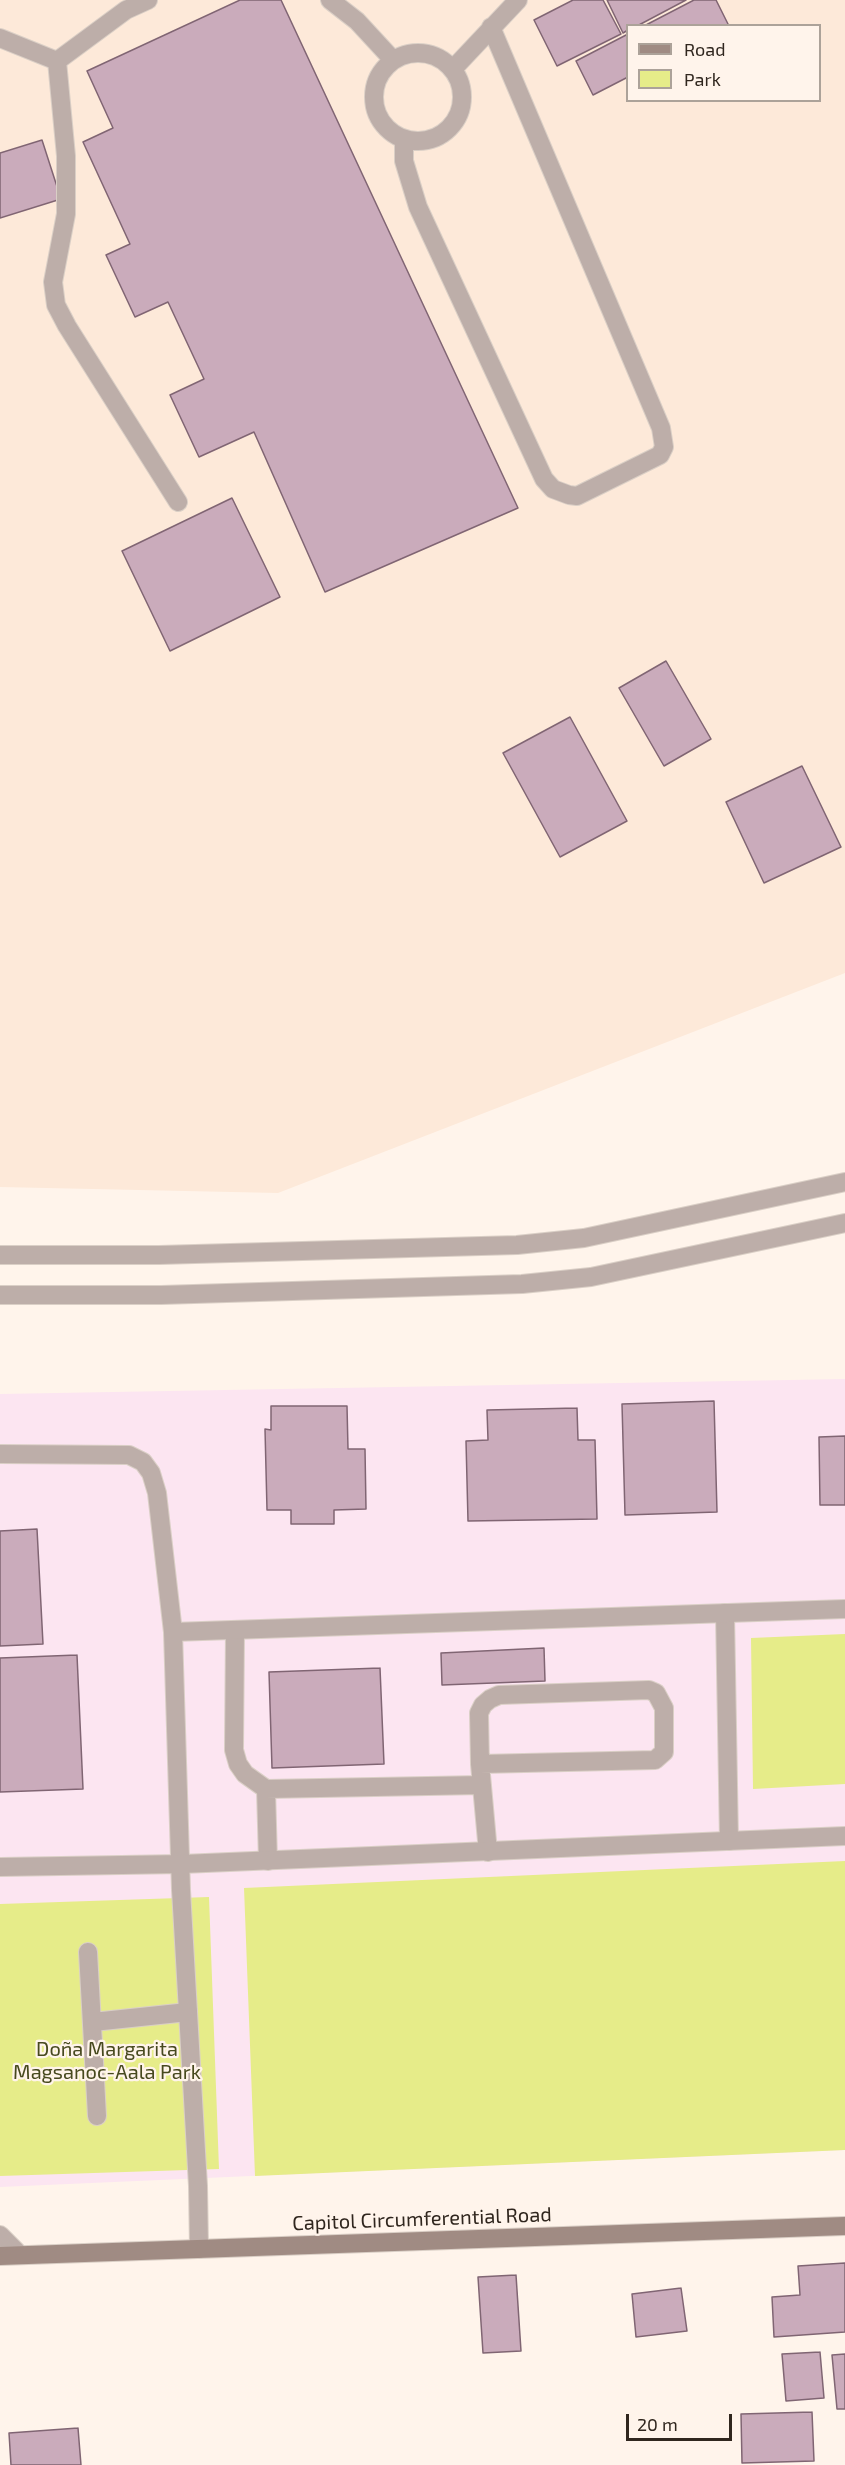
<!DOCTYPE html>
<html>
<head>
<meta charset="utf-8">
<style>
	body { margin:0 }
	#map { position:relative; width:845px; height:2465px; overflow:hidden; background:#fff4eb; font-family:"Exo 2",sans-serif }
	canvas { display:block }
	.legend { position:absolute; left:626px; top:24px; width:195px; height:78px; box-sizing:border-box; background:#fff4eb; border:2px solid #aca299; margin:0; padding:8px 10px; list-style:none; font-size:18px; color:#30261e }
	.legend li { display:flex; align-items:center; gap:12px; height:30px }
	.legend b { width:30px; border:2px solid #aca299 }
	.scale { position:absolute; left:626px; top:2414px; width:106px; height:27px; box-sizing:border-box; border:3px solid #30261e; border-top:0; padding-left:8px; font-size:18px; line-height:21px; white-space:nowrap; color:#30261e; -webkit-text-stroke:4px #fff4eb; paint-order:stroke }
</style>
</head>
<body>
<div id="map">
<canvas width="845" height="2465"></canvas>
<ul class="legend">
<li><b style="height:8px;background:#a08b83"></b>Road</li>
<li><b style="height:16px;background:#e6ec89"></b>Park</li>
</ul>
<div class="scale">20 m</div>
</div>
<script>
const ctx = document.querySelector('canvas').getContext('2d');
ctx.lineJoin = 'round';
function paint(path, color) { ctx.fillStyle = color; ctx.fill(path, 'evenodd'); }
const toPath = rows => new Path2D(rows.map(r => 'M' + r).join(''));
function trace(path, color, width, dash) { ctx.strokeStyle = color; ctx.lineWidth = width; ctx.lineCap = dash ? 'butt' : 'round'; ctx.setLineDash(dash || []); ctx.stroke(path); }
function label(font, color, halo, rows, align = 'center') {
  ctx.font = font + ' "Exo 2",sans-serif'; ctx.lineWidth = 4.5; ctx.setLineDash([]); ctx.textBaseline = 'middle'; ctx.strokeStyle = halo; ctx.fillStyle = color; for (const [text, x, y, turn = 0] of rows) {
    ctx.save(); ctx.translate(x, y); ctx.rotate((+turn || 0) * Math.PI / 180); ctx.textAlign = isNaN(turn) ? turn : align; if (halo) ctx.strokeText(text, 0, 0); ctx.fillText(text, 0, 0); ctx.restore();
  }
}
paint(toPath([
	[845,1379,845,2150,0,2187,0,1394]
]), '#fce5f1');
paint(toPath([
	[0,0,845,0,845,973,278,1193,0,1187],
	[628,26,820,26,820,100,628,100]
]), '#fde9d9');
paint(toPath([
	[845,1634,845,1784,753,1789,751,1638],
	[845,1861,845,2150,255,2176,244,1888],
	[209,1897,219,2169,0,2176,0,1904]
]), '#e6ec89');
const building = toPath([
	[240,0,281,0,518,508,325,592,254,432,199,457,170,395,204,379,168,302,135,317,106,255,130,244,83,142,113,128,87,71,240,0],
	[573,0,603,0,621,34,557,66,534,20,573,0],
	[607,0,686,0,637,26,628,26,628,30,623,33,607,0],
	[694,0,716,0,729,26,644,26,694,0],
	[628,34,628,77,593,95,576,61,628,34],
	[42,140,61,199,0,218,0,153,42,140],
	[232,498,280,597,170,651,122,551,232,498],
	[666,661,711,739,664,766,619,688,666,661],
	[570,717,627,821,560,857,503,753,570,717],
	[802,766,841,847,764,883,726,802,802,766],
	[714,1401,717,1512,625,1515,622,1404,714,1401],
	[271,1406,347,1406,348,1449,365,1449,366,1509,334,1510,334,1524,291,1524,291,1510,267,1510,265,1429,271,1430,271,1406],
	[577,1408,578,1440,595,1440,597,1519,468,1521,466,1441,488,1440,487,1410,577,1408],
	[845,1436,845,1505,820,1505,819,1437,845,1436],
	[37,1529,43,1644,0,1646,0,1531,37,1529],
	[544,1648,545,1681,442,1685,441,1653,544,1648],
	[77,1655,83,1789,0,1792,0,1658,77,1655],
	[380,1668,384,1764,272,1768,269,1672,380,1668],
	[845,2263,845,2332,774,2337,772,2297,800,2295,798,2266,845,2263],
	[516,2275,521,2351,483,2353,478,2277,516,2275],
	[681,2288,687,2331,636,2337,632,2294,681,2288],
	[820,2352,824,2398,786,2401,782,2354,820,2352],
	[845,2354,845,2409,837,2409,832,2355,845,2354],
	[812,2412,814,2461,742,2463,741,2414,812,2412],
	[78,2428,81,2465,11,2465,9,2433,78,2428]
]);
paint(building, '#caabbb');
trace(building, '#806573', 1.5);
const lane = toPath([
	[330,0,357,21,393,60],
	[0,38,57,61,126,10,148,0],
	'374 97a44 44 0 1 1 88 0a44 44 0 1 1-88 0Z',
	[57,61,66,156,66,214,53,282,56,305,67,326,178,502],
	[453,69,518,0],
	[404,140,404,161,418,207,544,479,553,489,569,495,577,496,660,455,664,447,661,428,491,27],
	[725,1613,729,1841],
	[235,1630,234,1750,238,1764,245,1774,266,1789],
	[480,1764,655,1760,664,1752,664,1708,656,1693,649,1690,499,1695,490,1699,483,1705,479,1713,480,1764,488,1852],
	[268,1861,266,1789,482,1785],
	[88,1952,97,2116],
	[93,2022,188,2012],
	[0,2235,20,2255]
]);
const street = toPath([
	[0,1255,159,1255,517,1245,584,1238,845,1182],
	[0,1295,161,1295,522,1284,591,1277,845,1223],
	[0,1454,129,1455,143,1462,151,1473,157,1493,173,1632,181,1890,198,2186,199,2249],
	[173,1632,845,1609],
	[0,1867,182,1864,845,1836]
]);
const secondary = toPath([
	[0,2256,845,2226]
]);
trace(lane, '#dacfc6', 20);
trace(street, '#dacfc6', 20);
trace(secondary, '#dacfc6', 20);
trace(lane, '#bdaea9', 18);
trace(street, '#bdaea9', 18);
trace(secondary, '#a08b83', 18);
label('20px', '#47491e', '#fff4eb', [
	["Doña Margarita",107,2049],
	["Magsanoc-Aala Park",107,2072]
]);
label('20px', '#30261e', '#fff4eb', [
	["Capitol Circumferential Road",422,2219,-2]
]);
</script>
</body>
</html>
